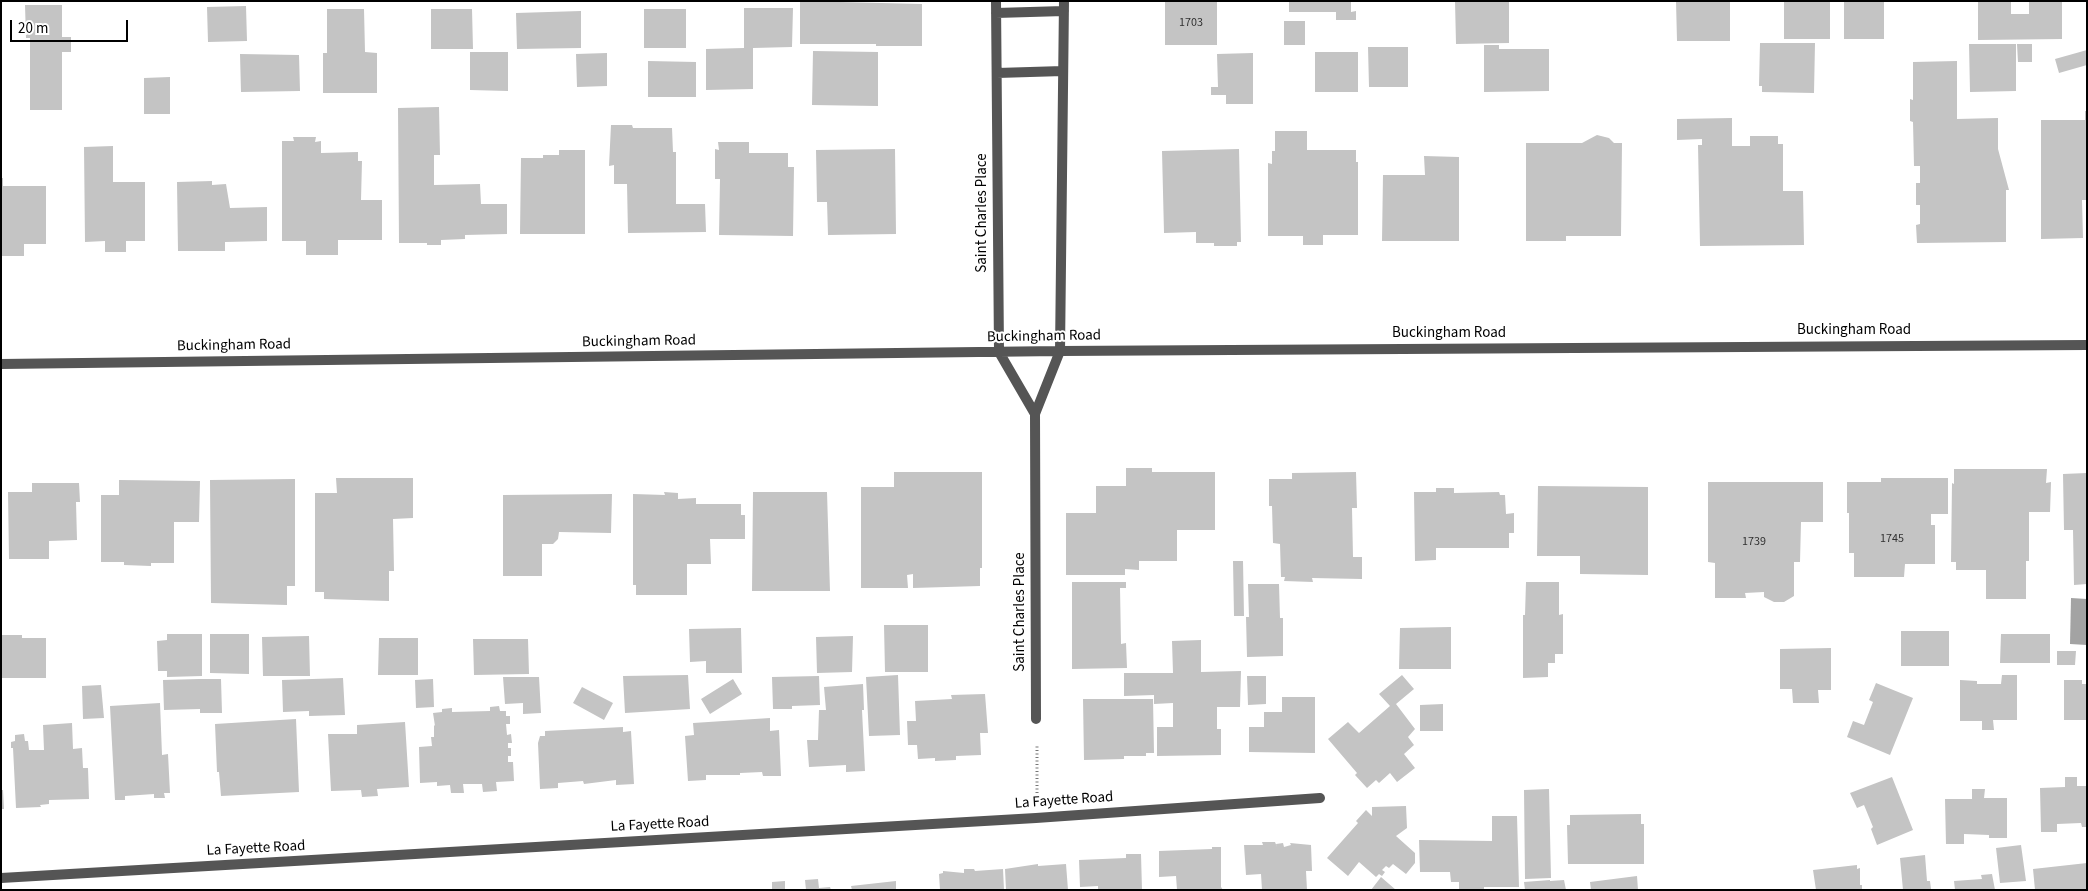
<!DOCTYPE html>
<html>
<head>
<meta charset="utf-8">
<style>
	body { margin:0 }
	#map { position:relative; width:2088px; height:891px; overflow:hidden; background:#fff; font-family:"Source Sans 3",sans-serif }
	canvas { display:block }
	.frame { position:absolute; inset:0; border:2px solid #000; pointer-events:none }
	.scale { position:absolute; left:10px; top:20px; width:118px; height:22px; box-sizing:border-box; border:2px solid #000; border-top:0; padding-left:6px; font-size:15px; line-height:18px; white-space:nowrap; color:#000; -webkit-text-stroke:4px #fff; paint-order:stroke }
</style>
</head>
<body>
<div id="map">
<canvas width="2088" height="891"></canvas>
<div class="frame"></div>
<div class="scale">20 m</div>
</div>
<script>
const ctx = document.querySelector('canvas').getContext('2d');
ctx.lineJoin = 'round';
function paint(path, color) { ctx.fillStyle = color; ctx.fill(path, 'evenodd'); }
const toPath = rows => new Path2D(rows.map(r => 'M' + r).join(''));
function trace(path, color, width, dash) { ctx.strokeStyle = color; ctx.lineWidth = width; ctx.lineCap = dash ? 'butt' : 'round'; ctx.setLineDash(dash || []); ctx.stroke(path); }
function label(font, color, halo, rows, align = 'center') {
  ctx.font = font + ' "Source Sans 3",sans-serif'; ctx.lineWidth = 4; ctx.setLineDash([]); ctx.textBaseline = 'middle'; ctx.strokeStyle = halo; ctx.fillStyle = color; for (const [text, x, y, turn = 0] of rows) {
    ctx.save(); ctx.translate(x, y); ctx.rotate((+turn || 0) * Math.PI / 180); ctx.textAlign = isNaN(turn) ? turn : align; if (halo) ctx.strokeText(text, 0, 0); ctx.fillText(text, 0, 0); ctx.restore();
  }
}
paint(toPath([
	[2071,598,2087,599,2087,645,2070,644]
]), '#a3a3a3');
paint(toPath([
	[800,1,922,4,922,46,876,46,876,44,800,44],
	[1165,1,1217,1,1217,45,1165,45],
	[1289,1,1351,1,1351,12,1356,11,1356,20,1336,20,1336,12,1289,12],
	[1455,1,1509,1,1509,43,1456,44],
	[1676,1,1730,1,1730,41,1677,41],
	[1784,1,1830,1,1830,39,1784,39],
	[1844,1,1884,1,1884,39,1844,39],
	[1978,1,2011,1,2011,14,2029,14,2029,1,2062,1,2062,39,1978,40],
	[25,5,62,5,62,37,71,37,71,52,62,52,62,110,30,110,30,38,26,38],
	[246,6,247,41,208,42,207,7],
	[744,8,793,8,792,47,753,48,753,89,706,90,706,49,744,48],
	[327,9,364,9,365,52,377,53,377,93,323,93,323,53,327,53],
	[431,9,472,9,473,49,431,49],
	[644,9,686,9,686,48,644,48],
	[581,11,581,48,517,49,516,13],
	[1284,21,1305,21,1305,45,1284,45],
	[1760,43,1815,43,1814,93,1762,92,1762,86,1759,86],
	[1969,44,2016,44,2016,91,1970,92],
	[2017,44,2032,44,2032,62,2018,62],
	[1484,45,1499,45,1499,49,1549,49,1549,91,1484,92],
	[1368,47,1408,47,1408,87,1369,87],
	[2087,50,2087,65,2059,73,2055,59],
	[813,51,878,52,878,106,812,105],
	[470,52,508,52,508,91,470,90],
	[1315,52,1358,52,1358,92,1315,92],
	[607,53,607,86,577,87,576,54],
	[1253,53,1253,104,1226,104,1226,95,1211,95,1211,87,1218,87,1217,54],
	[240,54,299,55,300,91,241,92],
	[648,61,696,62,696,97,648,97],
	[1957,61,1957,119,1998,118,1998,149,2009,190,2006,190,2006,242,1917,243,1916,225,1920,224,1920,205,1916,205,1916,183,1920,183,1920,166,1914,166,1913,122,1910,121,1910,99,1913,100,1913,62],
	[170,77,170,114,144,114,144,78],
	[439,107,440,155,434,155,434,185,480,184,481,204,507,204,507,234,465,235,465,239,441,240,441,245,427,245,427,243,399,243,398,108],
	[2085,111,2087,111,2087,200,2082,200,2083,238,2041,239,2041,120,2085,120],
	[1732,118,1732,146,1750,146,1750,136,1778,136,1778,144,1783,144,1783,191,1803,191,1804,245,1700,246,1698,145,1702,145,1702,139,1677,140,1677,119],
	[611,125,632,125,633,128,672,128,673,152,676,152,676,204,705,204,706,232,628,233,627,184,614,184,614,165,609,166],
	[1275,131,1307,131,1307,150,1356,150,1356,162,1358,162,1358,235,1323,235,1323,245,1303,245,1303,236,1268,236,1268,163,1272,164,1272,151,1275,151],
	[1597,135,1609,138,1614,143,1622,143,1621,236,1566,236,1566,241,1526,241,1526,143,1582,143],
	[293,137,316,137,315,142,321,141,321,153,358,152,358,161,362,161,361,200,382,200,382,240,338,240,338,255,306,255,306,241,282,241,282,141,294,141],
	[718,142,749,142,749,153,788,153,788,167,794,167,793,236,719,235,720,179,715,179,715,149,719,150],
	[113,146,113,182,145,182,145,241,126,241,126,252,105,252,105,241,85,242,84,147],
	[895,149,896,234,828,235,827,202,817,202,816,150],
	[1239,149,1241,242,1237,242,1237,246,1214,246,1214,243,1196,243,1196,232,1164,233,1162,151],
	[559,150,585,150,585,234,520,234,521,158,543,158,543,155,559,155],
	[1424,156,1459,157,1459,241,1382,241,1383,175,1425,175],
	[1,178,3,178,3,186,46,186,46,244,24,244,24,256,1,256],
	[212,181,212,185,226,184,230,208,267,207,267,241,225,242,225,251,178,251,177,182],
	[1126,468,1152,468,1152,472,1215,472,1215,530,1177,530,1177,561,1139,561,1139,570,1125,569,1125,575,1066,575,1066,513,1096,513,1096,486,1126,486],
	[1954,469,2047,469,2046,483,2051,482,2050,512,2029,512,2029,561,2026,561,2026,599,1986,599,1986,570,1956,570,1956,562,1951,562,1952,483,1954,484],
	[894,472,982,472,982,568,980,568,980,586,913,588,913,574,907,575,908,588,861,588,861,487,894,487],
	[1356,472,1357,508,1352,508,1353,557,1362,557,1362,579,1312,578,1313,582,1284,581,1285,577,1281,577,1280,544,1273,543,1272,506,1269,506,1269,479,1292,479,1292,473],
	[2087,473,2087,584,2074,585,2073,530,2064,530,2063,474],
	[336,478,413,478,413,518,393,519,394,571,389,571,389,601,324,599,324,592,315,592,315,493,337,493],
	[1881,478,1948,478,1948,514,1931,514,1931,525,1935,525,1935,564,1905,564,1904,577,1854,577,1854,553,1849,553,1849,513,1847,513,1847,482,1881,482],
	[295,479,295,586,287,586,287,605,211,603,210,480],
	[119,480,200,481,199,522,174,522,174,563,151,563,151,566,124,565,124,562,101,562,101,495,119,495],
	[1708,482,1823,482,1823,522,1801,522,1800,562,1794,562,1794,596,1784,602,1774,602,1764,597,1764,592,1745,593,1746,598,1715,598,1715,563,1708,562],
	[32,483,79,483,80,502,76,502,77,540,49,541,49,559,9,559,8,492,32,492],
	[1538,486,1648,487,1648,575,1580,574,1580,556,1537,556],
	[1436,488,1454,488,1454,493,1499,492,1500,495,1505,495,1506,514,1514,513,1514,533,1509,533,1509,548,1436,548,1436,560,1415,561,1414,492,1436,492],
	[664,492,678,493,678,499,696,498,696,504,741,504,741,515,745,515,745,539,710,539,711,564,687,564,687,595,636,595,636,585,633,585,633,494,665,495],
	[753,492,827,492,830,591,752,591],
	[612,494,611,533,559,532,558,539,553,544,542,544,542,576,503,576,503,495],
	[1233,561,1243,561,1244,616,1234,616],
	[1072,582,1126,582,1126,588,1120,588,1121,644,1126,643,1127,668,1072,669],
	[1526,582,1559,582,1559,615,1563,614,1563,654,1555,654,1555,663,1548,663,1548,677,1523,678,1523,615,1525,615],
	[1248,584,1279,584,1280,618,1283,618,1283,656,1247,657,1246,617,1249,617],
	[884,625,928,625,928,672,885,672],
	[1451,627,1451,669,1399,669,1400,628],
	[741,628,742,673,706,673,706,661,690,662,689,629],
	[1901,631,1949,631,1949,666,1901,666],
	[167,634,202,634,202,676,167,677,167,671,158,671,157,641,167,640],
	[210,634,249,634,249,674,210,673],
	[2001,634,2050,634,2050,663,2000,663],
	[1,635,22,635,22,638,46,638,46,678,1,678],
	[309,636,310,676,263,676,262,637],
	[853,636,852,672,817,673,816,637],
	[379,638,418,638,418,675,378,675],
	[473,639,528,639,529,674,474,675],
	[1201,640,1201,672,1241,671,1240,707,1217,707,1217,729,1221,729,1221,755,1157,756,1157,727,1173,727,1173,703,1154,704,1154,695,1124,696,1124,673,1173,673,1172,641],
	[1831,648,1831,690,1818,690,1819,703,1793,703,1792,689,1780,689,1780,649],
	[2057,651,2076,651,2075,665,2057,665],
	[688,675,690,709,625,713,623,676],
	[898,675,900,735,869,736,866,677],
	[1402,675,1414,689,1396,704,1415,729,1408,737,1414,745,1404,754,1415,768,1397,782,1390,773,1379,783,1376,780,1367,788,1355,775,1357,773,1328,739,1348,722,1359,733,1390,706,1379,694],
	[2002,675,2017,675,2017,720,1993,720,1994,730,1982,730,1982,721,1960,721,1960,680,1977,681,1977,684,2001,684],
	[819,676,820,705,792,706,792,709,773,709,772,677],
	[1247,676,1266,676,1266,704,1248,705],
	[503,677,539,677,541,713,523,714,523,703,505,704],
	[343,678,345,715,309,716,309,711,283,712,282,680],
	[199,679,221,679,222,713,200,713,200,709,164,710,163,680],
	[433,679,434,707,416,708,415,680],
	[733,679,742,694,710,714,701,699],
	[2064,680,2082,680,2082,684,2087,684,2087,720,2064,720],
	[1876,683,1913,698,1890,755,1847,737,1853,721,1864,725,1873,702,1869,700],
	[863,684,864,710,862,710,865,771,846,772,846,765,809,767,807,740,818,740,819,710,826,710,824,687],
	[101,685,104,718,83,719,82,686],
	[582,687,613,703,604,720,573,703],
	[985,694,988,733,980,733,981,755,956,756,956,760,935,761,935,758,918,759,917,745,908,745,907,721,916,721,915,701,952,699,951,695],
	[1282,697,1315,697,1315,753,1249,752,1249,727,1264,727,1264,712,1282,712],
	[1083,699,1153,699,1154,753,1146,753,1146,756,1124,756,1124,759,1084,760],
	[160,703,162,755,168,754,170,793,164,793,165,798,154,798,154,794,125,796,125,800,115,800,110,706],
	[1443,704,1443,731,1420,731,1420,705],
	[499,706,500,711,506,711,506,716,510,716,510,724,506,724,507,735,511,734,512,743,508,743,508,748,511,748,511,756,508,756,508,762,513,762,514,781,496,782,497,791,483,792,482,784,463,784,464,793,451,793,450,785,437,786,437,782,420,783,419,747,432,746,431,737,434,737,434,725,435,726,433,713,442,712,442,709,452,708,452,712,490,711,490,707],
	[770,718,770,731,779,730,781,776,763,776,762,772,740,773,740,775,706,775,706,780,688,781,685,736,694,735,693,723],
	[296,719,299,792,221,796,219,772,217,772,215,724],
	[405,722,409,787,377,789,378,796,362,797,361,790,331,791,328,734,357,734,357,725],
	[72,723,73,749,82,748,83,768,88,768,89,799,49,800,49,804,40,805,41,807,16,808,13,748,11,748,11,742,15,741,15,735,24,734,25,741,28,741,29,750,44,750,43,725],
	[623,727,623,732,631,731,634,784,616,785,616,780,584,784,583,781,558,783,558,788,540,789,538,743,540,736,545,736,545,731],
	[1892,777,1913,830,1877,845,1871,829,1873,827,1864,805,1857,808,1850,793],
	[2065,777,2077,777,2077,786,2087,786,2087,827,2082,827,2081,823,2057,824,2057,832,2041,832,2040,788,2065,787],
	[1549,789,1551,878,1525,879,1524,790],
	[1972,789,1985,789,1984,798,2007,798,2007,838,1989,838,1989,835,1964,834,1964,844,1946,844,1945,799,1972,799],
	[1,790,3,790,4,809,1,809],
	[1406,806,1407,828,1396,836,1415,853,1415,863,1406,874,1393,864,1389,868,1386,866,1382,870,1385,872,1382,876,1379,874,1376,877,1359,862,1348,876,1327,858,1358,823,1356,821,1366,810,1372,816,1372,807],
	[1641,814,1641,824,1644,824,1644,864,1568,864,1567,825,1570,825,1570,815],
	[1492,816,1517,816,1519,887,1484,887,1484,890,1459,890,1459,882,1451,882,1450,872,1420,872,1419,840,1492,841],
	[1262,842,1275,842,1277,847,1276,844,1283,843,1284,847,1291,845,1290,843,1311,845,1312,871,1306,871,1307,890,1262,890,1261,874,1246,875,1244,845,1263,845],
	[2021,845,2026,881,2000,883,1996,848],
	[1212,847,1221,847,1221,887,1223,890,1177,890,1176,876,1159,877,1159,851,1212,849],
	[1126,854,1141,854,1142,890,1098,890,1098,886,1080,887,1079,860,1126,858],
	[1925,855,1927,881,1930,881,1931,889,1903,890,1900,858],
	[2087,863,2087,890,2035,890,2033,869],
	[1038,864,1038,866,1066,864,1068,890,1006,890,1005,869],
	[1857,865,1857,869,1860,868,1860,885,1862,885,1862,890,1816,890,1813,870],
	[964,869,974,869,975,871,1003,869,1004,890,940,890,939,874,943,873,943,871,964,873],
	[1992,874,1995,890,1955,890,1954,881,1982,879,1981,875],
	[1637,876,1638,890,1591,890,1590,882],
	[1381,877,1396,890,1371,890],
	[818,879,819,888,830,887,831,890,806,890,805,880],
	[1550,880,1550,881,1564,880,1566,890,1525,890,1524,882],
	[785,881,785,890,772,890,772,882],
	[896,881,896,890,852,890,851,886]
]), '#c4c4c4');
trace(toPath([
	[1037,793,1037,744]
]), '#777', 3, [1, 2.5]);
trace(toPath([
	[996,1,999,352,1035,414],
	[996,13,1064,11],
	[997,73,1063,71],
	[1,364,1060,351,2087,345],
	[1036,719,1035,414,1060,351,1064,1],
	[1,878,1036,818,1320,798]
]), '#555', 10);
label('12px', '#313131', null, [
	["1703",1191,23],
	["1745",1892,539],
	["1739",1754,542]
]);
label('15px', '#000', '#fff', [
	["Saint Charles Place",983,213,-90],
	["Buckingham Road",1854,331],
	["Buckingham Road",1449,334],
	["Buckingham Road",1044,337,-1],
	["Buckingham Road",639,342,-1],
	["Buckingham Road",234,346,-1],
	["Saint Charles Place",1021,612,-90],
	["La Fayette Road",1064,801,-4],
	["La Fayette Road",660,825,-3],
	["La Fayette Road",256,849,-3]
]);
</script>
</body>
</html>
